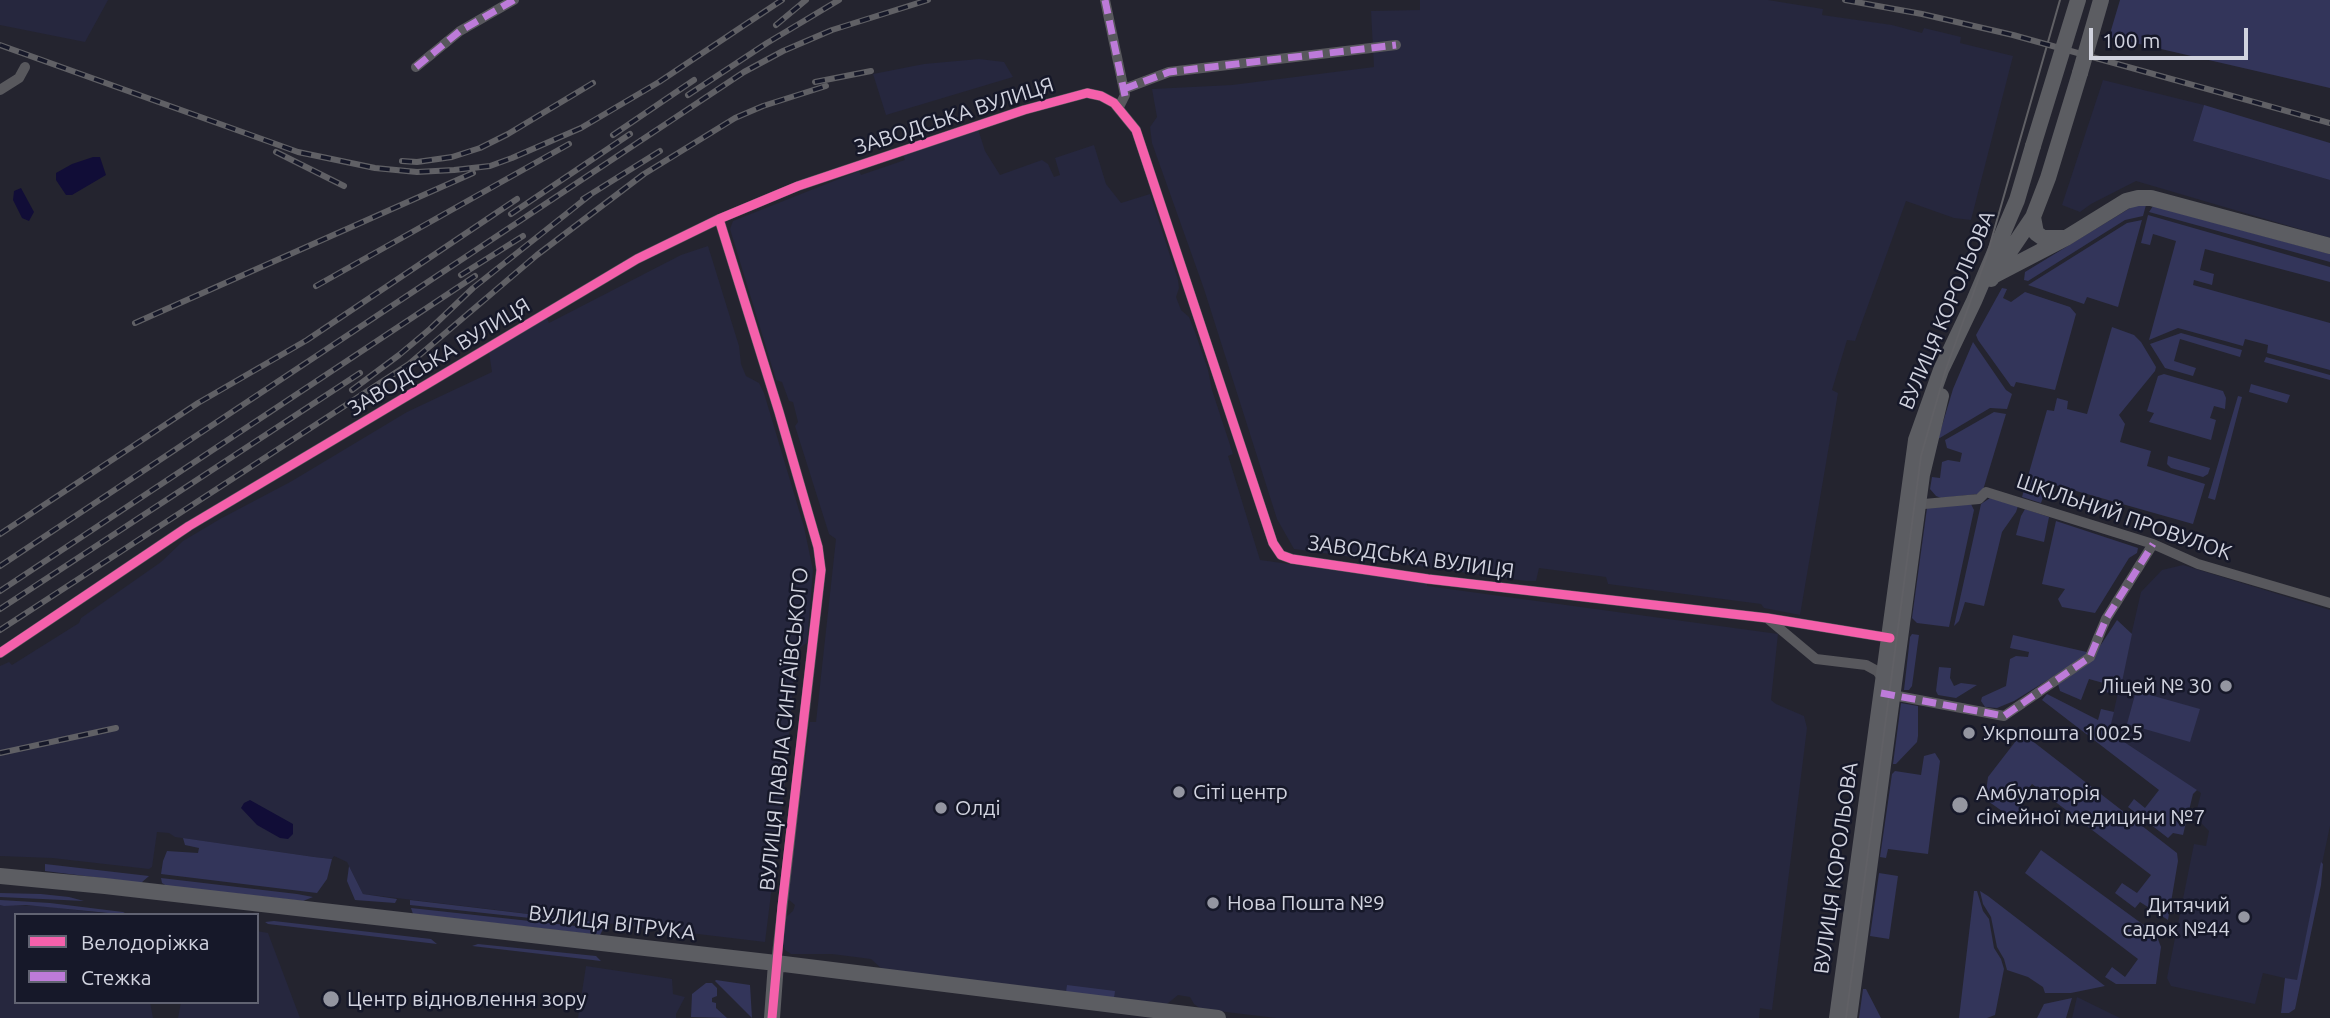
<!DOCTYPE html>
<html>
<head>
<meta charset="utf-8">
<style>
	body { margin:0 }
	#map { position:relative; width:2330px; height:1018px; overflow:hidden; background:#24242f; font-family:Ubuntu,sans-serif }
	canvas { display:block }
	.legend { position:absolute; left:14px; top:913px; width:245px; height:91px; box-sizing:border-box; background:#161829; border:2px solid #616372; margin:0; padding:9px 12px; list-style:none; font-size:21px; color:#d1d3df }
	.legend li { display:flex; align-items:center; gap:14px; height:35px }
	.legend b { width:35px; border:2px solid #616372 }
	.scale { position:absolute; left:2089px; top:28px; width:159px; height:32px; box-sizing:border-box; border:4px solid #d1d3df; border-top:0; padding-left:9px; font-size:21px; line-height:24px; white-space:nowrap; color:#d1d3df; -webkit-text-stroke:5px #161829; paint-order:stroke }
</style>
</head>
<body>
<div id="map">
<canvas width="2330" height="1018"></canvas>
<ul class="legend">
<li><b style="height:9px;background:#f560ab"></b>Велодоріжка</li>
<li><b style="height:9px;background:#bd7bd9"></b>Стежка</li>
</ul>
<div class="scale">100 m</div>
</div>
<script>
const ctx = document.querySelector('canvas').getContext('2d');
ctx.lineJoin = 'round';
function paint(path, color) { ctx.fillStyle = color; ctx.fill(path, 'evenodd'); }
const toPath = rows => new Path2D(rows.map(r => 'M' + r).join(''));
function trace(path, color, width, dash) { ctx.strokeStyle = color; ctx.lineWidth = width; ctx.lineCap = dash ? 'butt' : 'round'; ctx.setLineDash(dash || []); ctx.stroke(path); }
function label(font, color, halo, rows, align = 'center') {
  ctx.font = font + ' Ubuntu,sans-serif'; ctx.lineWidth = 5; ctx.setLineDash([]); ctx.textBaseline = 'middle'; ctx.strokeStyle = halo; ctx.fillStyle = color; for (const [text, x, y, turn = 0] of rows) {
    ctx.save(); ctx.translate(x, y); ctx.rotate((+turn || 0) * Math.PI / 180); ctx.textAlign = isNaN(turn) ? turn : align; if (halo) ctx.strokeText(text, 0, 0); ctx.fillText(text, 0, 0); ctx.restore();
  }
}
paint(toPath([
	[0,0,108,0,85,42,0,25],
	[1420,0,1768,0,1823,9,1822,15,1892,25,1922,33,1924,28,1961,37,1960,43,2013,56,1971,220,1954,218,1906,201,1855,341,1847,340,1832,390,1838,393,1800,615,1764,608,1761,604,1608,584,1606,577,1539,568,1536,581,1526,581,1294,549,1277,519,1204,289,1152,143,1150,127,1157,117,1152,89,1232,85,1374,67,1371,11,1420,10],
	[979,59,1004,62,1013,77,886,115,873,74,924,64],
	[2103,80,2204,105,2193,141,2330,180,2330,238,2136,181,2091,204,2080,212,2062,205],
	[978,129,985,151,1000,175,1042,160,1048,164,1054,177,1060,175,1055,158,1094,145,1106,184,1121,203,1150,194,1178,280,1179,288,1176,297,1181,310,1189,317,1195,332,1208,370,1212,390,1233,454,1228,456,1260,560,1427,583,1427,586,1778,634,1771,700,1776,704,1804,716,1807,728,1772,1010,1760,1008,1759,1018,1276,1018,1201,1009,1194,1004,1190,997,1178,995,1167,1004,882,969,871,959,832,954,791,954,785,950,783,945,786,917,793,911,795,905,788,899,797,825,810,722,816,722,836,539,829,534,795,426,798,422,793,402,789,401,782,382,776,380,730,229,733,221,859,171,861,175,905,160,903,154],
	[708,246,739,346,741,364,746,376,759,383,764,393,804,527,813,570,807,643,796,650,786,774,765,942,363,894,347,862,334,856,332,859,314,857,175,837,169,833,157,832,152,867,149,869,52,858,0,856,0,666,9,662,12,665,79,623,81,618,161,562,183,541,220,519,292,481,407,412,492,372,489,352,546,316,549,323,681,255],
	[2183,565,2330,610,2330,826,2297,981,2263,973,2255,1004,2171,986,2167,978,2194,844,2206,846,2209,831,2195,817,2201,793,2109,732,2141,592,2162,570],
	[0,905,43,906,118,915,16,915,16,1002,150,1002,153,1018,0,1018],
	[257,931,268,933,300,1018,178,1018,181,1002,257,1002],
	[586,966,672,979,673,994,685,997,676,1014,676,1018,578,1018],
	[2077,997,2120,1018,2072,1018]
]), '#26273e');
paint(toPath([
	[2120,0,2330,0,2330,88,2109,37],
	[2204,105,2330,143,2330,180,2193,141],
	[2135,205,2146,205,2143,216,2125,220,2028,281,2024,280,2025,272],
	[2153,206,2330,254,2330,262,2149,212],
	[2148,215,2330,267,2330,282,2205,249,2200,270,2214,274,2212,285,2194,280,2193,285,2330,323,2330,370,2267,353,2268,345,2245,339,2243,346,2178,328,2149,340,2176,241,2153,234,2150,245,2141,243],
	[2142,220,2118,307,2087,297,2084,304,2028,285,2127,223],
	[2002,288,2007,289,2003,298,2011,302,2025,292,2070,307,2076,314,2055,390,2016,382,2014,387,2011,386,1978,340,1976,335],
	[2112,327,2134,335,2141,342,2156,367,2155,371,2119,415,2125,424,2120,442,2151,451,2147,466,2205,484,2193,524,2048,483,2041,503,2022,497,2047,410,2054,411,2057,398,2068,401,2067,409,2087,414],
	[2181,333,2242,350,2240,357,2180,339,2174,361,2196,368,2193,376,2165,368,2150,344],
	[1973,342,2006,390,2012,394,2007,409,1990,408,1938,439,1953,389],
	[2266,357,2330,375,2330,380,2264,362],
	[2164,374,2223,391,2226,398,2225,409,2214,406,2210,418,2216,420,2211,440,2149,422,2154,413,2147,411,2158,376],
	[2251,384,2290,395,2287,403,2249,392],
	[2238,396,2242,397,2215,500,2208,498],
	[1994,412,2006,414,1983,490,1978,494,1941,498,1936,496,1930,489,1932,477,1940,478,1942,462,1948,460,1960,462,1962,453,1947,448,1945,440],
	[2168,456,2210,468,2208,474,2203,477,2171,468,2167,464],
	[1990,498,2018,506,2016,512,2002,532,1984,606,1965,602,1959,621,1954,626,1981,504],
	[1971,504,1974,510,1949,627,1917,623,1912,618,1927,508],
	[2025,509,2049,517,2044,542,2016,535,2021,516],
	[2056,521,2138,548,2137,553,2129,558,2095,613,2062,607,2058,599,2065,589,2042,584],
	[2117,620,2132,634,2119,696,2106,692,2107,684,2089,679,2081,700,2060,691,2058,684,2089,663],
	[1912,634,1919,635,1912,686,1909,690,1904,690,1910,637],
	[2013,635,2091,653,2014,701,1997,708,1985,707,1981,701,1982,697,2006,686,2010,659,2016,656,2028,657,2029,652,2010,648],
	[1939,667,1951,668,1950,678,1954,686,1961,683,1977,685,1956,698,1938,695,1936,691],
	[2136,691,2200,709,2190,742,2127,724],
	[2047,694,2098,720,2101,709,2114,712,2109,732,2197,790,2193,794,2183,835,2173,833,2168,838,2128,807,2134,799,2145,808,2159,790,2042,700],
	[1901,703,1918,706,1918,736,1917,742,1896,764,1893,764],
	[2022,733,2177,853,2178,861,2168,920,2140,902,2135,908,2115,893,2122,883,2137,893,2151,875,2032,784,2018,802,2028,810,2019,823,1985,799,1988,777],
	[1935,753,1940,761,1928,854,1888,849,1886,858,1880,857,1892,774,1895,771,1921,775,1924,756],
	[183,838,314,857,332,859,327,879,317,893,161,874,163,861,167,851,198,853,199,848,185,845],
	[2041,850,2156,934,2161,947,2156,984,2116,984,2105,977,2112,967,2125,977,2138,959,2025,873],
	[2321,862,2323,864,2321,885,2295,1009,2289,1013,2281,1013,2285,978,2297,980],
	[45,864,149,876,141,883,45,871],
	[349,866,363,894,397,899,395,903,355,900,347,881],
	[1879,873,1898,876,1889,939,1870,936],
	[161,878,297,894,313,897,303,901,167,886,162,883],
	[1974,891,1977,891,1983,911,1989,919,1994,948,2001,959,2004,969,1995,1015,1987,1018,1959,1018],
	[1980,891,1988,896,2105,986,2071,993,2045,993,2043,987,2028,977,2007,970,2004,959,1997,947,1991,917,1983,904],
	[0,893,41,894,69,897,84,901,0,897],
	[0,900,50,903,123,912,129,915,26,905,4,906,0,905],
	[410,900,604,923,605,923,604,926,410,905],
	[411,908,603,929,600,935,413,914],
	[274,921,431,939,437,944,268,924,265,922],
	[478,944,596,956,601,961,472,946],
	[716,980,750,985,752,1018,715,981],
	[706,983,712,983,717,988,717,996,712,998,712,1002,716,1003,716,1008,727,1018,691,1017,692,994],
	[1067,985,1115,991,1114,998,1066,992],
	[1863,989,1866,989,1881,1018,1859,1018],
	[2072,998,2066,1018,2037,1018,2044,1004]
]), '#33355a');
paint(toPath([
	[93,157,100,157,106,175,72,195,66,195,56,180,56,173,72,164],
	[21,188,34,212,29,221,22,218,13,200,14,191],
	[250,800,293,824,293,834,288,839,280,838,257,825,241,808,244,803]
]), '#110d37');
trace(toPath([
	[1105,0,1125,95,1119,107],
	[416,67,460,31,514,0],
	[1124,89,1169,72,1396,45],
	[0,90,19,78,25,67],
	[719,219,779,412,818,547,821,570,776,963],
	[1913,505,1979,499,1986,492,2153,544,2198,564,2330,603],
	[1767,618,1816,659,1866,665,1877,671,1883,679],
	[0,653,189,526,637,259,719,219,798,186,1024,110,1087,93,1101,96,1114,103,1136,130,1273,543,1281,555,1292,559,1428,579,1767,618,1890,638],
	[1887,694,2004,716,2090,657,2106,619,2153,544]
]), '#58585d', 10);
trace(toPath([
	[2063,238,2043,238,2036,233,2033,217,2048,178,2080,73],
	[1995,275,2066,238,2126,201,2138,198,2151,198,2330,246],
	[1991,279,2033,217],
	[0,876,105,886,776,963,1218,1018],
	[772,1018,776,963],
	[1837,1018,1916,440,1941,370,1974,301,2017,200,2033,146],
	[1849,1018,1922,475,1941,396]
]), '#5c5d62', 16);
trace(toPath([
	[1846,1018,1921,456,1945,372,1987,255,2060,0]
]), '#606065', 2);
const rail = toPath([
	[1845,0,1922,14,2013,35,2330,123],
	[776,25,806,0],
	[0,45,298,152,375,168,417,172,454,170,490,166,512,158,581,128,659,82,782,0],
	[815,82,871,71],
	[688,95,767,43,839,0],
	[613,135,694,80],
	[276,152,344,186],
	[402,161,417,162,452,157,480,148,508,134,593,83],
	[583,199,660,151],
	[511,214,630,134],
	[461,275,523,236],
	[316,286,569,144],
	[135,323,473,173],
	[352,390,399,355,430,329,473,288,590,195],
	[0,534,198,403,307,340,517,199],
	[0,566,744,72,783,51,832,30,928,0],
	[0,591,475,276],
	[0,609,360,373],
	[0,630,409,364,537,255,644,174,735,118,763,106,826,86],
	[0,753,116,728]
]);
trace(rail, '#606065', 6);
trace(rail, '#161829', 3.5, [10]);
trace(toPath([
	[2080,73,2101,0],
	[2033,146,2078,0]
]), '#5c5d62', 16);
trace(toPath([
	[1105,0,1125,96],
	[416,67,460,31,514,0],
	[1124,89,1169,72,1396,45],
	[1881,693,2004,716,2090,657,2106,619,2153,544]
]), '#bd7bd9', 7, [14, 7]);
trace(toPath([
	[719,219,779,412,818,547,821,570,782,906,772,1018],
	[0,653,189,526,637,259,719,219,798,186,1024,110,1087,93,1101,96,1114,103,1136,130,1273,543,1281,555,1292,559,1428,579,1767,618,1890,638]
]), '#f560ab', 9);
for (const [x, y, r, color] of [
	[2226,686,7,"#9496a1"],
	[1969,733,7,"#9496a1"],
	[1179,792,7,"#9496a1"],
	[1960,805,9,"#9496a1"],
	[941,808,7,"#9496a1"],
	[1213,903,7,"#9496a1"],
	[2244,917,7,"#9496a1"],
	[331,999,9,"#9496a1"]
]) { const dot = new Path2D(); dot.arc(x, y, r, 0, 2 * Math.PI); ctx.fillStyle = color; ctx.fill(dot); trace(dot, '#161829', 2.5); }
label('21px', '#d1d3df', '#161829', [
	["ЗАВОДСЬКА ВУЛИЦЯ",954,116,-18],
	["ВУЛИЦЯ КОРОЛЬОВА",1947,310,-67],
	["ЗАВОДСЬКА ВУЛИЦЯ",439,357,-31],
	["ШКІЛЬНИЙ ПРОВУЛОК",2124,517,19],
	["ЗАВОДСЬКА ВУЛИЦЯ",1411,557,8],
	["ВУЛИЦЯ ПАВЛА СИНГАЇВСЬКОГО",784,729,-84],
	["ВУЛИЦЯ КОРОЛЬОВА",1836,868,-82],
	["ВУЛИЦЯ ВІТРУКА",612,923,7]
]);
label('21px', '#d1d3df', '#161829', [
	["Ліцей № 30",2212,686,"right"],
	["Укрпошта 10025",1983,733],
	["Сіті центр",1193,792],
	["Амбулаторія",1976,793],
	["сімейної медицини №7",1976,817],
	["Олді",955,808],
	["Нова Пошта №9",1227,903],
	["Дитячий",2230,905,"right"],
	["садок №44",2230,929,"right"],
	["Центр відновлення зору",347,999]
], 'left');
</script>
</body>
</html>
